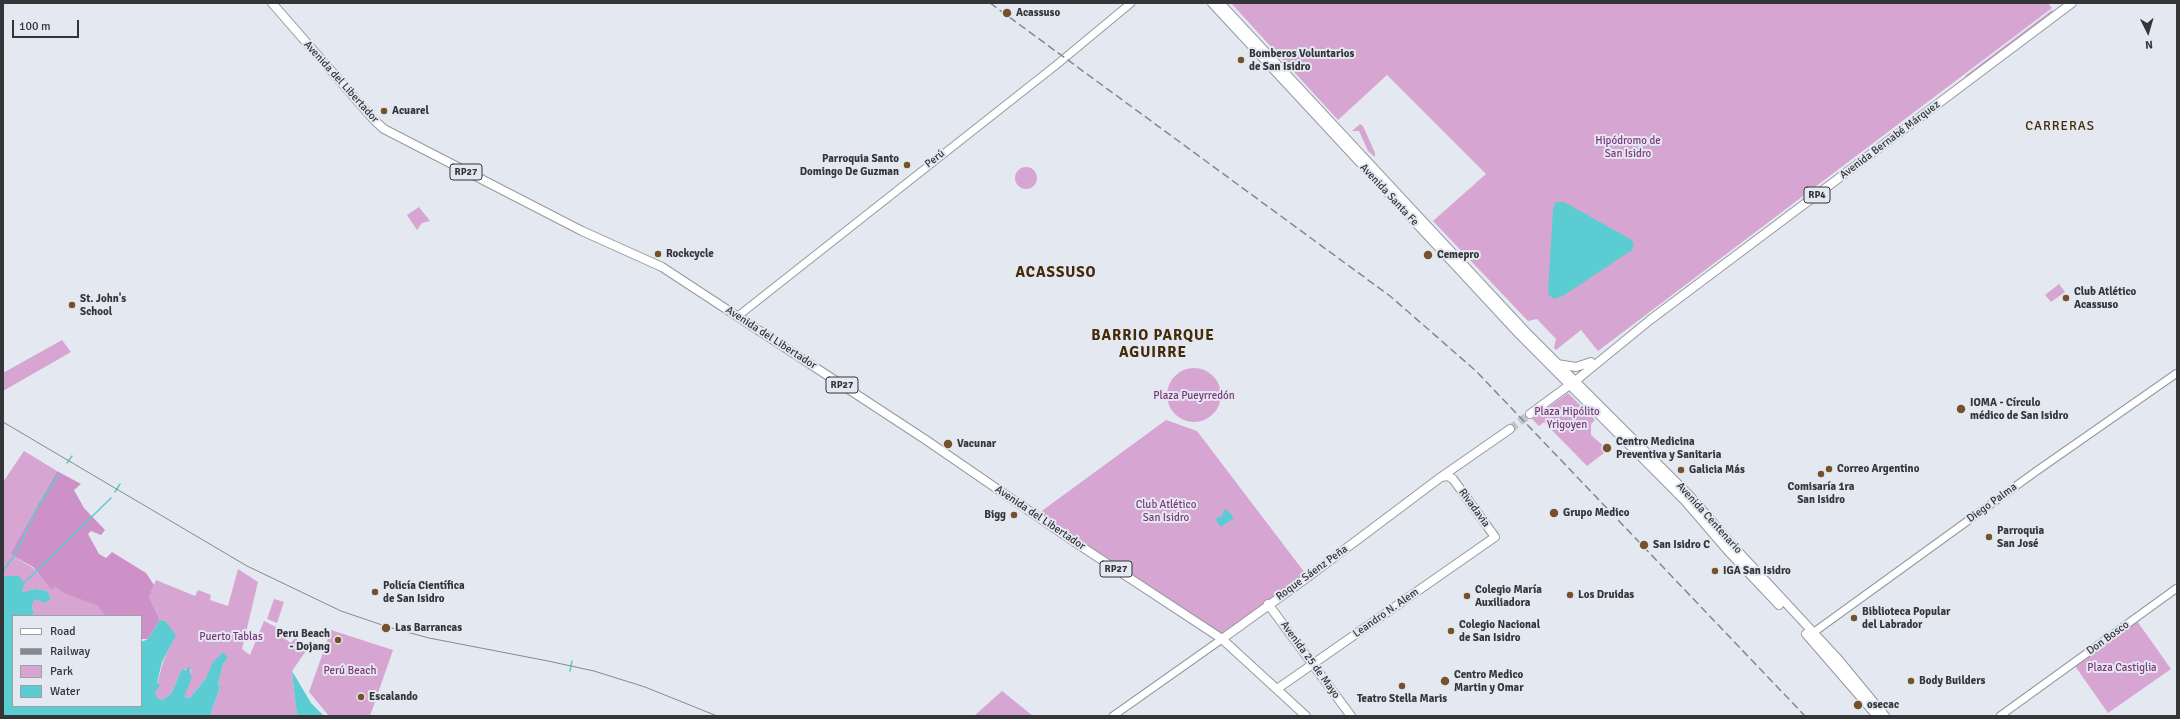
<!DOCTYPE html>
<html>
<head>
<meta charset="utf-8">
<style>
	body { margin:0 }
	#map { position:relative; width:2180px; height:719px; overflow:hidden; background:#e4e8f0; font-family:Signika,sans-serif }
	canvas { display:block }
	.frame { position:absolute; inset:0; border:4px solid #343538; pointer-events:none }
	.legend { position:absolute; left:12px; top:615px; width:130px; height:92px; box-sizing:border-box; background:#e4e8f0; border:1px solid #9ea0a6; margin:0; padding:5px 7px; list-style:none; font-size:12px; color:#343538 }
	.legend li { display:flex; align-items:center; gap:8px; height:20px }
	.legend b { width:20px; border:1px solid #9ea0a6 }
	.north { position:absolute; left:2128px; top:12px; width:40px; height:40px; -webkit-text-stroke:3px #e4e8f0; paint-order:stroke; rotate:175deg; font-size:11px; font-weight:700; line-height:16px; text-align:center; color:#343538 }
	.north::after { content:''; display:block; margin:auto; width:14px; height:18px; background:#343538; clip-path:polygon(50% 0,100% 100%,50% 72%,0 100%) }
	.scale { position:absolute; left:12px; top:20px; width:67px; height:18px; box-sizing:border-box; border:2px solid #343538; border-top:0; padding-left:5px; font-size:12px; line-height:14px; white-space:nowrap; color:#343538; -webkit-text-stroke:3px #e4e8f0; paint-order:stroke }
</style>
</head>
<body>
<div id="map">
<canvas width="2180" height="719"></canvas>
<div class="frame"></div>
<ul class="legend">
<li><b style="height:5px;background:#fff"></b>Road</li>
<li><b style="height:5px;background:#85888d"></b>Railway</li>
<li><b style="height:11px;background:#d7a5d2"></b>Park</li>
<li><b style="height:11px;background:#5bccd2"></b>Water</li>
</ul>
<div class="north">N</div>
<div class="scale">100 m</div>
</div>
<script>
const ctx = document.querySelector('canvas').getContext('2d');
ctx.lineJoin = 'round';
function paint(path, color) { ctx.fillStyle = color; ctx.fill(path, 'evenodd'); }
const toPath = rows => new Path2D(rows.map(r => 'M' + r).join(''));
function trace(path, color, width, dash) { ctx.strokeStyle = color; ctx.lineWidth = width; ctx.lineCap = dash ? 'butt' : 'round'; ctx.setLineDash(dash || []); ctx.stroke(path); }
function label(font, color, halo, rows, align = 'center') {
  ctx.font = font + ' Signika,sans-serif'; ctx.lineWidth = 4; ctx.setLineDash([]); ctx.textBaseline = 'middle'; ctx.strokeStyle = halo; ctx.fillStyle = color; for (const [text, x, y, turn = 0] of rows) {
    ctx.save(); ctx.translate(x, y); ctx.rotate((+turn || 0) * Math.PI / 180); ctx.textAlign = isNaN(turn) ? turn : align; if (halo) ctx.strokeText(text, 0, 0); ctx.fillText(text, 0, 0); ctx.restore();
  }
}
paint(toPath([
	[1231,3,2048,3,2052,8,1598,351,1581,330,1556,350,1554,348,1556,339,1537,319,1528,321,1433,221,1486,174,1387,75,1338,120],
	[2052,10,2053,12,1967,78,1965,76],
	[1360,124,1363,126,1375,153,1375,157,1368,151,1359,131,1352,131],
	'1015 178a11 11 0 1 1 22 0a11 11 0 1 1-22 0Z',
	[419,207,430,221,422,223,417,230,407,215],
	[2059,284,2065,292,2051,302,2045,295],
	[62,340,71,352,3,391,3,373],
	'1167 395a27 27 0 1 1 54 0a27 27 0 1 1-54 0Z',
	[1568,393,1595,420,1591,424,1591,435,1608,450,1587,466,1544,422,1539,426,1532,419],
	[1166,420,1197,431,1305,573,1221,636,1039,513],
	[24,451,57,471,10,554,33,568,52,589,55,585,63,593,99,606,105,616,34,616,32,606,35,599,51,598,47,591,35,589,22,592,19,576,3,576,3,482],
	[238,569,258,582,242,649,250,655,264,621,284,631,281,636,291,643,295,638,308,648,292,671,296,709,298,716,210,716,220,687,218,684,223,664,228,658,213,665,206,678,190,698,184,697,191,670,182,669,171,694,162,700,156,698,155,692,163,662,173,639,165,621,160,620,149,597,156,580,195,596,198,590,211,595,210,600,228,606],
	[274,599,284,602,277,623,267,619],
	[2137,621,2171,669,2108,713,2075,666],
	[331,630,393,650,370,716,329,716,309,692],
	[1002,691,1033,716,974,716]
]), '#d7a5d2');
paint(toPath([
	[57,471,81,484,74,490,84,508,105,530,101,535,91,531,88,534,99,554,106,558,112,552,146,573,154,585,149,597,160,620,148,639,141,639,141,616,105,616,98,606,63,593,55,586,52,590,33,567,10,554]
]), '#cd91c8');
paint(toPath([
	[1556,202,1564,202,1632,240,1634,245,1632,250,1563,296,1554,299,1548,294,1553,208],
	[1226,509,1234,518,1221,527,1215,519,1223,515,1223,511],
	[3,576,19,576,24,583,22,592,35,589,47,591,51,598,45,603,35,599,32,606,34,616,13,616,13,706,141,706,141,642,148,639,160,620,165,621,176,635,162,662,157,683,160,685,155,692,157,698,162,700,171,694,182,669,186,670,190,666,190,674,192,677,184,697,190,698,206,678,213,662,223,652,228,658,223,664,218,684,220,687,210,716,3,716],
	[292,671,311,703,324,716,298,716,296,709]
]), '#5bccd2');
trace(toPath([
	[67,463,72,456],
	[115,492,120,484],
	[3,571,16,553,39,504,59,475],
	[24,583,111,498],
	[570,671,572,661]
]), '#5bccd2', 1.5);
trace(toPath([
	[1510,429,1530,414]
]), '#c1c4cb', 8, [8, 4]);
const minor = toPath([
	[738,316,1055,66,1131,3],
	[1810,635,2038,470,2177,373],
	[1113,716,1222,639],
	[2000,716,2177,588]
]);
const major = toPath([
	[272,3,374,120,384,129,582,231,662,267,926,440,1073,541,1210,631,1222,639,1306,716],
	[1212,3,1519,334,1685,501,1728,551,1779,605],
	[1220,3,1525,331,1691,497,1734,547,1838,659,1885,716],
	[1557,364,1576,367,1591,362],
	[1530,414,1579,378,1650,320,2072,3],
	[1268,604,1351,716],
	[1806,634,1877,716],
	[1222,639,1308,577,1441,477,1510,429],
	[1277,689,1495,537,1453,479,1448,476,1441,477]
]);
trace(minor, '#9699a1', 9);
trace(major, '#9699a1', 10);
trace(minor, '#fff', 7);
trace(major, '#fff', 8);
trace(toPath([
	[3,422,247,566,341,611,388,627,429,638,548,661,594,671,645,687,717,716]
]), '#85888d', 1);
trace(toPath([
	[990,3,1390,296,1476,371,1805,716]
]), '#85888d', 1.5, [8, 4]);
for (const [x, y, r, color] of [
	[1007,13,5,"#76522c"],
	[1241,60,4,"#76522c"],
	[384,111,4,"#76522c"],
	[907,165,4,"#76522c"],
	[658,254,4,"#76522c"],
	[1428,255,5,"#76522c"],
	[2066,298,4,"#76522c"],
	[72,305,4,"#76522c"],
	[1961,409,5,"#76522c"],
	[948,444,5,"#76522c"],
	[1607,448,5,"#76522c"],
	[1829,469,4,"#76522c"],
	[1681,470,4,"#76522c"],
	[1821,474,4,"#76522c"],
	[1554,513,5,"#76522c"],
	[1014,515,4,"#76522c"],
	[1989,537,4,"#76522c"],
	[1644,545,5,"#76522c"],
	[1715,571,4,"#76522c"],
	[375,592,4,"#76522c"],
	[1570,595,4,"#76522c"],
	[1467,596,4,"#76522c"],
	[1854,618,4,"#76522c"],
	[386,628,5,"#76522c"],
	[1451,631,4,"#76522c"],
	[338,640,4,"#76522c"],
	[1445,681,5,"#76522c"],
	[1911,681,4,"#76522c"],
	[1402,686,4,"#76522c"],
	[361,697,4,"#76522c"],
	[1858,705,5,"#76522c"]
]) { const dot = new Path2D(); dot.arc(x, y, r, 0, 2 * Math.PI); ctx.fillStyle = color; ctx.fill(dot); trace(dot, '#e4e8f0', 1.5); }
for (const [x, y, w] of [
	[466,172,32],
	[1817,195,26],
	[842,385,32],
	[1116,569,32]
]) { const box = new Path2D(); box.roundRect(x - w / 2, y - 8, w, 16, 3); ctx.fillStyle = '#e4e8f0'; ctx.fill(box); trace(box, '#343538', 1); }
label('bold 10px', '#343538', null, [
	["RP27",466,172],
	["RP4",1817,195],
	["RP27",842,385],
	["RP27",1116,569]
]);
label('bold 11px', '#343538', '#e4e8f0', [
	["Acassuso",1016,13],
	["Bomberos Voluntarios",1249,54],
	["de San Isidro",1249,67],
	["Acuarel",392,111],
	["Parroquia Santo",899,159,"right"],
	["Domingo De Guzman",899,172,"right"],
	["Rockcycle",666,254],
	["Cemepro",1437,255],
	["Club Atlético",2074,292],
	["Acassuso",2074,305],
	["St. John's",80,299],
	["School",80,312],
	["IOMA - Círculo",1970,403],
	["médico de San Isidro",1970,416],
	["Centro Medicina",1616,442],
	["Preventiva y Sanitaria",1616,455],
	["Vacunar",957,444],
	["Correo Argentino",1837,469],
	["Galicia Más",1689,470],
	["Comisaría 1ra",1821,487,"center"],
	["San Isidro",1821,500,"center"],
	["Grupo Medico",1563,513],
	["Bigg",1006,515,"right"],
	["Parroquia",1997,531],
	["San José",1997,544],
	["San Isidro C",1653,545],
	["IGA San Isidro",1723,571],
	["Policía Científica",383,586],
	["de San Isidro",383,599],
	["Colegio María",1475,590],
	["Auxiliadora",1475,603],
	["Los Druidas",1578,595],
	["Biblioteca Popular",1862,612],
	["del Labrador",1862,625],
	["Colegio Nacional",1459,625],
	["de San Isidro",1459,638],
	["Las Barrancas",395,628],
	["Peru Beach",330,634,"right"],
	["- Dojang",330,647,"right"],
	["Centro Medico",1454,675],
	["Martin y Omar",1454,688],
	["Body Builders",1919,681],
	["Escalando",369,697],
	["Teatro Stella Maris",1402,699,"center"],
	["osecac",1867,705]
], 'left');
label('11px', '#343538', '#e4e8f0', [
	["Avenida del Libertador",341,82,48],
	["Avenida Bernabé Márquez",1890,140,-37],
	["Perú",935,159,-38],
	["Avenida Santa Fe",1389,195,47],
	["Avenida del Libertador",771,338,33],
	["Diego Palma",1992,503,-36],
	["Rivadavia",1474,508,54],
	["Avenida del Libertador",1040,518,34],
	["Avenida Centenario",1709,518,48],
	["Roque Sáenz Peña",1312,573,-36],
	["Leandro N. Alem",1386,613,-35],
	["Don Bosco",2108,638,-36],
	["Avenida 25 de Mayo",1310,660,54]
]);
label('11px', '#7e367a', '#e4e8f0', [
	["Hipódromo de",1628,141],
	["San Isidro",1628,154],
	["Plaza Pueyrredón",1194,396],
	["Plaza Hipólito",1567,412],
	["Yrigoyen",1567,425],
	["Club Atlético",1166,505],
	["San Isidro",1166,518],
	["Puerto Tablas",231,637],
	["Plaza Castiglia",2122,668],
	["Perú Beach",350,671]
]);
ctx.letterSpacing = '1px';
label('13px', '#442a09', '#e4e8f0', [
	["CARRERAS",2060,127]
]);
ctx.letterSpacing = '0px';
ctx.letterSpacing = '1px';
label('bold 15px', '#442a09', '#e4e8f0', [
	["ACASSUSO",1056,273],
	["BARRIO PARQUE",1153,336],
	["AGUIRRE",1153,353]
]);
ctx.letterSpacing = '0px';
</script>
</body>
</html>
